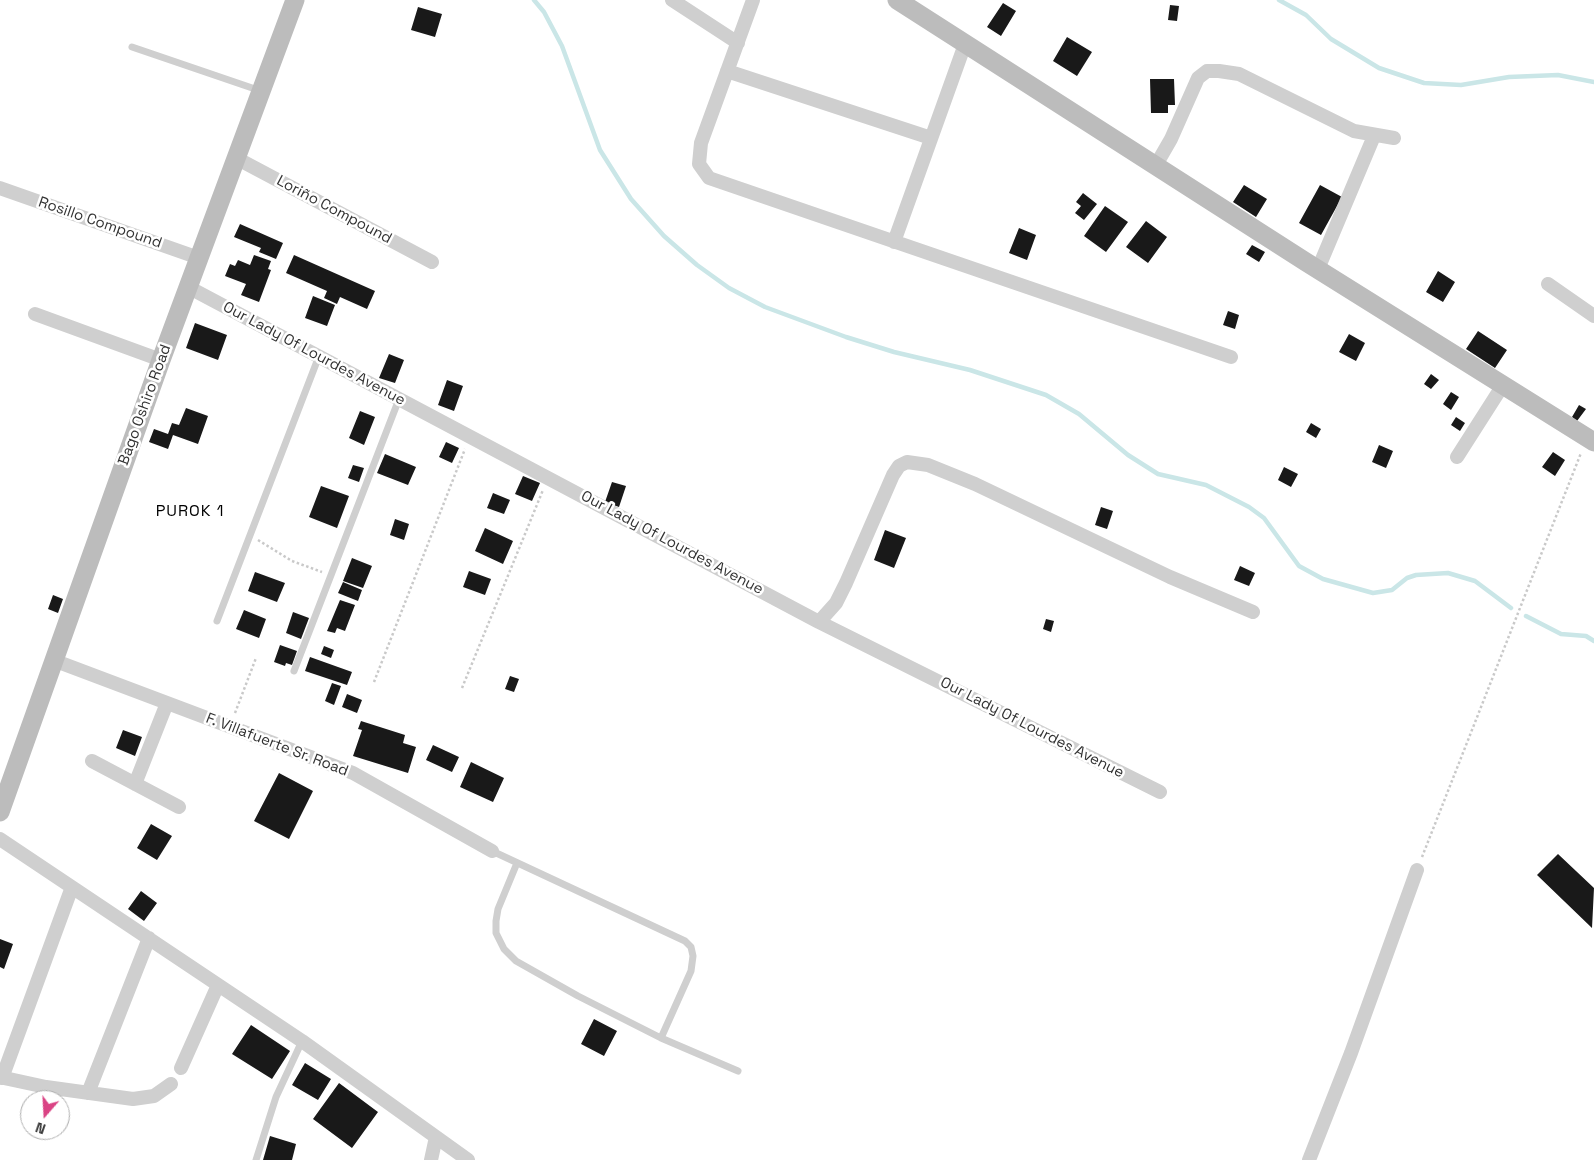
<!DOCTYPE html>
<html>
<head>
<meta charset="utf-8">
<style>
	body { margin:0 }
	#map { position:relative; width:1594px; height:1160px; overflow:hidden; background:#fff; font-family:"Space Grotesk",sans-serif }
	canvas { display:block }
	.north { position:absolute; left:20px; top:1090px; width:50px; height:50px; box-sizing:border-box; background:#fff; border:1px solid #adadad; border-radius:50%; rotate:199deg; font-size:14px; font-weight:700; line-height:20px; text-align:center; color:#323232 }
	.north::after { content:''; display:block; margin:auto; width:18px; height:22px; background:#da4384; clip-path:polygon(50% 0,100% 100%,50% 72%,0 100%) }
</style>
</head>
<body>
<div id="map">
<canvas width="1594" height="1160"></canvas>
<div class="north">N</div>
</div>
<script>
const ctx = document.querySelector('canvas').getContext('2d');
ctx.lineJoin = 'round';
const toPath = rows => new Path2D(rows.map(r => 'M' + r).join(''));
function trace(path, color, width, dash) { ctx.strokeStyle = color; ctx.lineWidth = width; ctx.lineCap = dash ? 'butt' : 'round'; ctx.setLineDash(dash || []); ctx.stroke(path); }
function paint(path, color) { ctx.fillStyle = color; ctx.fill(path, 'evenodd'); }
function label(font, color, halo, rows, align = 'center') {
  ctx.font = font + ' "Space Grotesk",sans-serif'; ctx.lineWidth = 5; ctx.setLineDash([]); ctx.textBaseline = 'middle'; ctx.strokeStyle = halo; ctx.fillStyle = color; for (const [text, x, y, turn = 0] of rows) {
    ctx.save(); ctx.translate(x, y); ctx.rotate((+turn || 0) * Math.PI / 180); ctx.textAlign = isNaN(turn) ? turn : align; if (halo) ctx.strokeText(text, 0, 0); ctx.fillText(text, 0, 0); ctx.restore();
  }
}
trace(toPath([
	[534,0,544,12,562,46,600,150,631,199,664,236,697,265,729,288,765,307,846,337,894,352,970,370,1046,395,1079,414,1128,455,1158,474,1206,485,1249,507,1264,518,1299,566,1323,579,1373,593,1392,590,1407,578,1416,575,1448,573,1475,581,1511,608],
	[1279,0,1306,15,1331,39,1379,68,1424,83,1461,85,1509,77,1558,75,1594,82],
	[1526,616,1561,634,1586,636,1594,641]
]), '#cae6e7', 4.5);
paint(toPath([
	[1003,3,1016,11,1001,36,987,27],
	[1170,5,1179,6,1177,21,1168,20],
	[418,7,442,14,435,37,411,30],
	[1067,37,1092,52,1077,76,1053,61],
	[1150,79,1174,79,1175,105,1168,105,1168,113,1151,113],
	[1244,185,1267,199,1256,217,1233,202],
	[1320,185,1342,197,1321,235,1299,223],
	[1083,193,1097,204,1084,220,1075,213,1081,206,1076,202],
	[1105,206,1128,222,1106,252,1084,236],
	[1146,221,1167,237,1148,263,1126,247],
	[240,224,283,243,276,259,259,252,261,248,234,237],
	[1019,228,1036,235,1027,260,1009,253],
	[1252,245,1265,252,1259,262,1246,254],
	[254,255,271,261,268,269,271,270,259,302,241,295,246,284,225,276,230,264,235,266,238,260,250,265],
	[294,255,375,291,367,309,340,297,337,304,324,298,327,291,286,273],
	[1438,271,1455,282,1443,302,1426,292],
	[313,296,335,305,327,326,305,318],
	[1228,311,1239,315,1235,329,1223,325],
	[195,323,227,335,218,360,186,348],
	[1478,331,1507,350,1495,368,1466,349],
	[1349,334,1365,343,1356,361,1339,352],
	[389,354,404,360,395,383,379,378],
	[1431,374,1439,380,1431,389,1424,384],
	[447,380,463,386,454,411,438,405],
	[1451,392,1459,397,1451,410,1443,404],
	[1579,405,1586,409,1577,421,1572,417],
	[186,408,208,416,198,444,173,435,168,449,149,442,154,429,168,434,172,423,179,425],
	[360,411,375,417,364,445,349,438],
	[1456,417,1465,423,1460,431,1451,425],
	[1311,423,1321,429,1316,438,1306,432],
	[446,442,459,448,452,463,439,457],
	[1379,445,1393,451,1386,468,1372,462],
	[1553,452,1565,460,1555,476,1542,467],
	[385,454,416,467,408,485,377,473],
	[353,465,364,468,359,482,348,478],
	[1284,467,1298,474,1291,487,1278,480],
	[523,476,540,483,532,501,515,494],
	[612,482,626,486,619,507,605,502],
	[321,486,349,496,337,528,309,517],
	[493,493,510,500,504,514,487,508],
	[1101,507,1113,511,1107,529,1095,525],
	[395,519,409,524,404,540,390,535],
	[485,528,513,541,503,564,475,551],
	[885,530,906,538,894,568,874,560],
	[352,558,372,566,363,588,343,581],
	[1240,566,1255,573,1249,586,1234,580],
	[469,571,491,579,485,595,463,587],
	[255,572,285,583,277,602,248,591],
	[343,582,362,590,358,601,338,593],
	[53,595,63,599,58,613,48,609],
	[340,600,355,605,345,631,337,628,335,633,327,631],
	[244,610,266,619,259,638,236,629],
	[293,612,309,618,301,639,286,633],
	[1046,619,1054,621,1051,632,1043,629],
	[280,645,297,651,292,665,286,663,285,666,274,662],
	[324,646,334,650,331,658,321,654],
	[310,657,352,672,347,685,305,671],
	[510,676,519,679,514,692,505,689],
	[332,683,341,686,334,705,325,701],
	[347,694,362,700,357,713,342,707],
	[361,721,405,735,403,743,416,747,408,773,353,756,362,730,358,729],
	[123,730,142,737,135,756,116,748],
	[433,745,459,757,452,772,426,760],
	[471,762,504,778,493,802,460,787],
	[279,773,313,791,289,839,254,821],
	[151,824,172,836,157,860,137,848],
	[1558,854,1594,888,1592,928,1537,875],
	[141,891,157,903,144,921,128,909],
	[0,939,13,944,4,969,0,967],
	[594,1019,617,1031,604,1056,581,1044],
	[251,1025,290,1051,272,1079,232,1054],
	[305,1063,331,1079,318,1100,292,1085],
	[339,1083,378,1112,352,1148,313,1119],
	[270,1136,296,1144,292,1160,263,1160]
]), '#191919');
trace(toPath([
	[258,540,292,561,322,572],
	[374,682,465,449],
	[462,688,543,490],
	[235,713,256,658],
	[1422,857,1581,453]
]), '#c9c9c9', 2.5, [2.5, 2.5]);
trace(toPath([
	[132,47,261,91],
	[217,621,319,356],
	[294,671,399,399],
	[492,851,685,941,691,947,693,956,691,971,661,1038],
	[517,863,498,909,496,921,496,933,504,949,516,961,578,996,661,1038,738,1071],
	[256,1160,276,1097,302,1041]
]), '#cfcfcf', 7);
trace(toPath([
	[672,0,738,43],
	[753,0,701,143,699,164,709,178,1231,357],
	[727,71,931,138],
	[236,158,432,262],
	[1156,165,1171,139,1198,78,1207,71,1219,71,1239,74,1354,131,1394,138],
	[0,188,199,258],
	[894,242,965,44],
	[1318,269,1374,136],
	[1548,284,1594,316],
	[188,287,819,622,1160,792],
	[35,314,161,360],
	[1457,457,1503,385],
	[819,622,836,603,846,583,893,475,899,466,907,462,928,465,975,484,1170,577,1253,612],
	[53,660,353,773,492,851],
	[92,761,179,807],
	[135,784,167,703],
	[0,839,302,1041,468,1160],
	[181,1068,218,985],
	[0,1077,46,1087,133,1099,154,1096,171,1084],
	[2,1078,72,887],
	[88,1093,149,938],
	[431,1160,436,1137],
	[1309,1160,1351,1053,1417,870]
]), '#cfcfcf', 14);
trace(toPath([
	[897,0,1306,262,1594,442],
	[0,812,161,360,295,0]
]), '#bcbcbc', 19);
label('15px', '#323232', '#fff', [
	["Loriño Compound",334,210,28],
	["Rosillo Compound",100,223,19],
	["Our Lady Of Lourdes Avenue",314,354,28],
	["Bago Oshiro Road",145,405,-70],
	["Our Lady Of Lourdes Avenue",672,543,28],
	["Our Lady Of Lourdes Avenue",1032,728,27],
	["F. Villafuerte Sr. Road",277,745,21]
]);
ctx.letterSpacing = '1px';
label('16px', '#000', '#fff', [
	["PUROK 1",190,512]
]);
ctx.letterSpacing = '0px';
</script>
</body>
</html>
